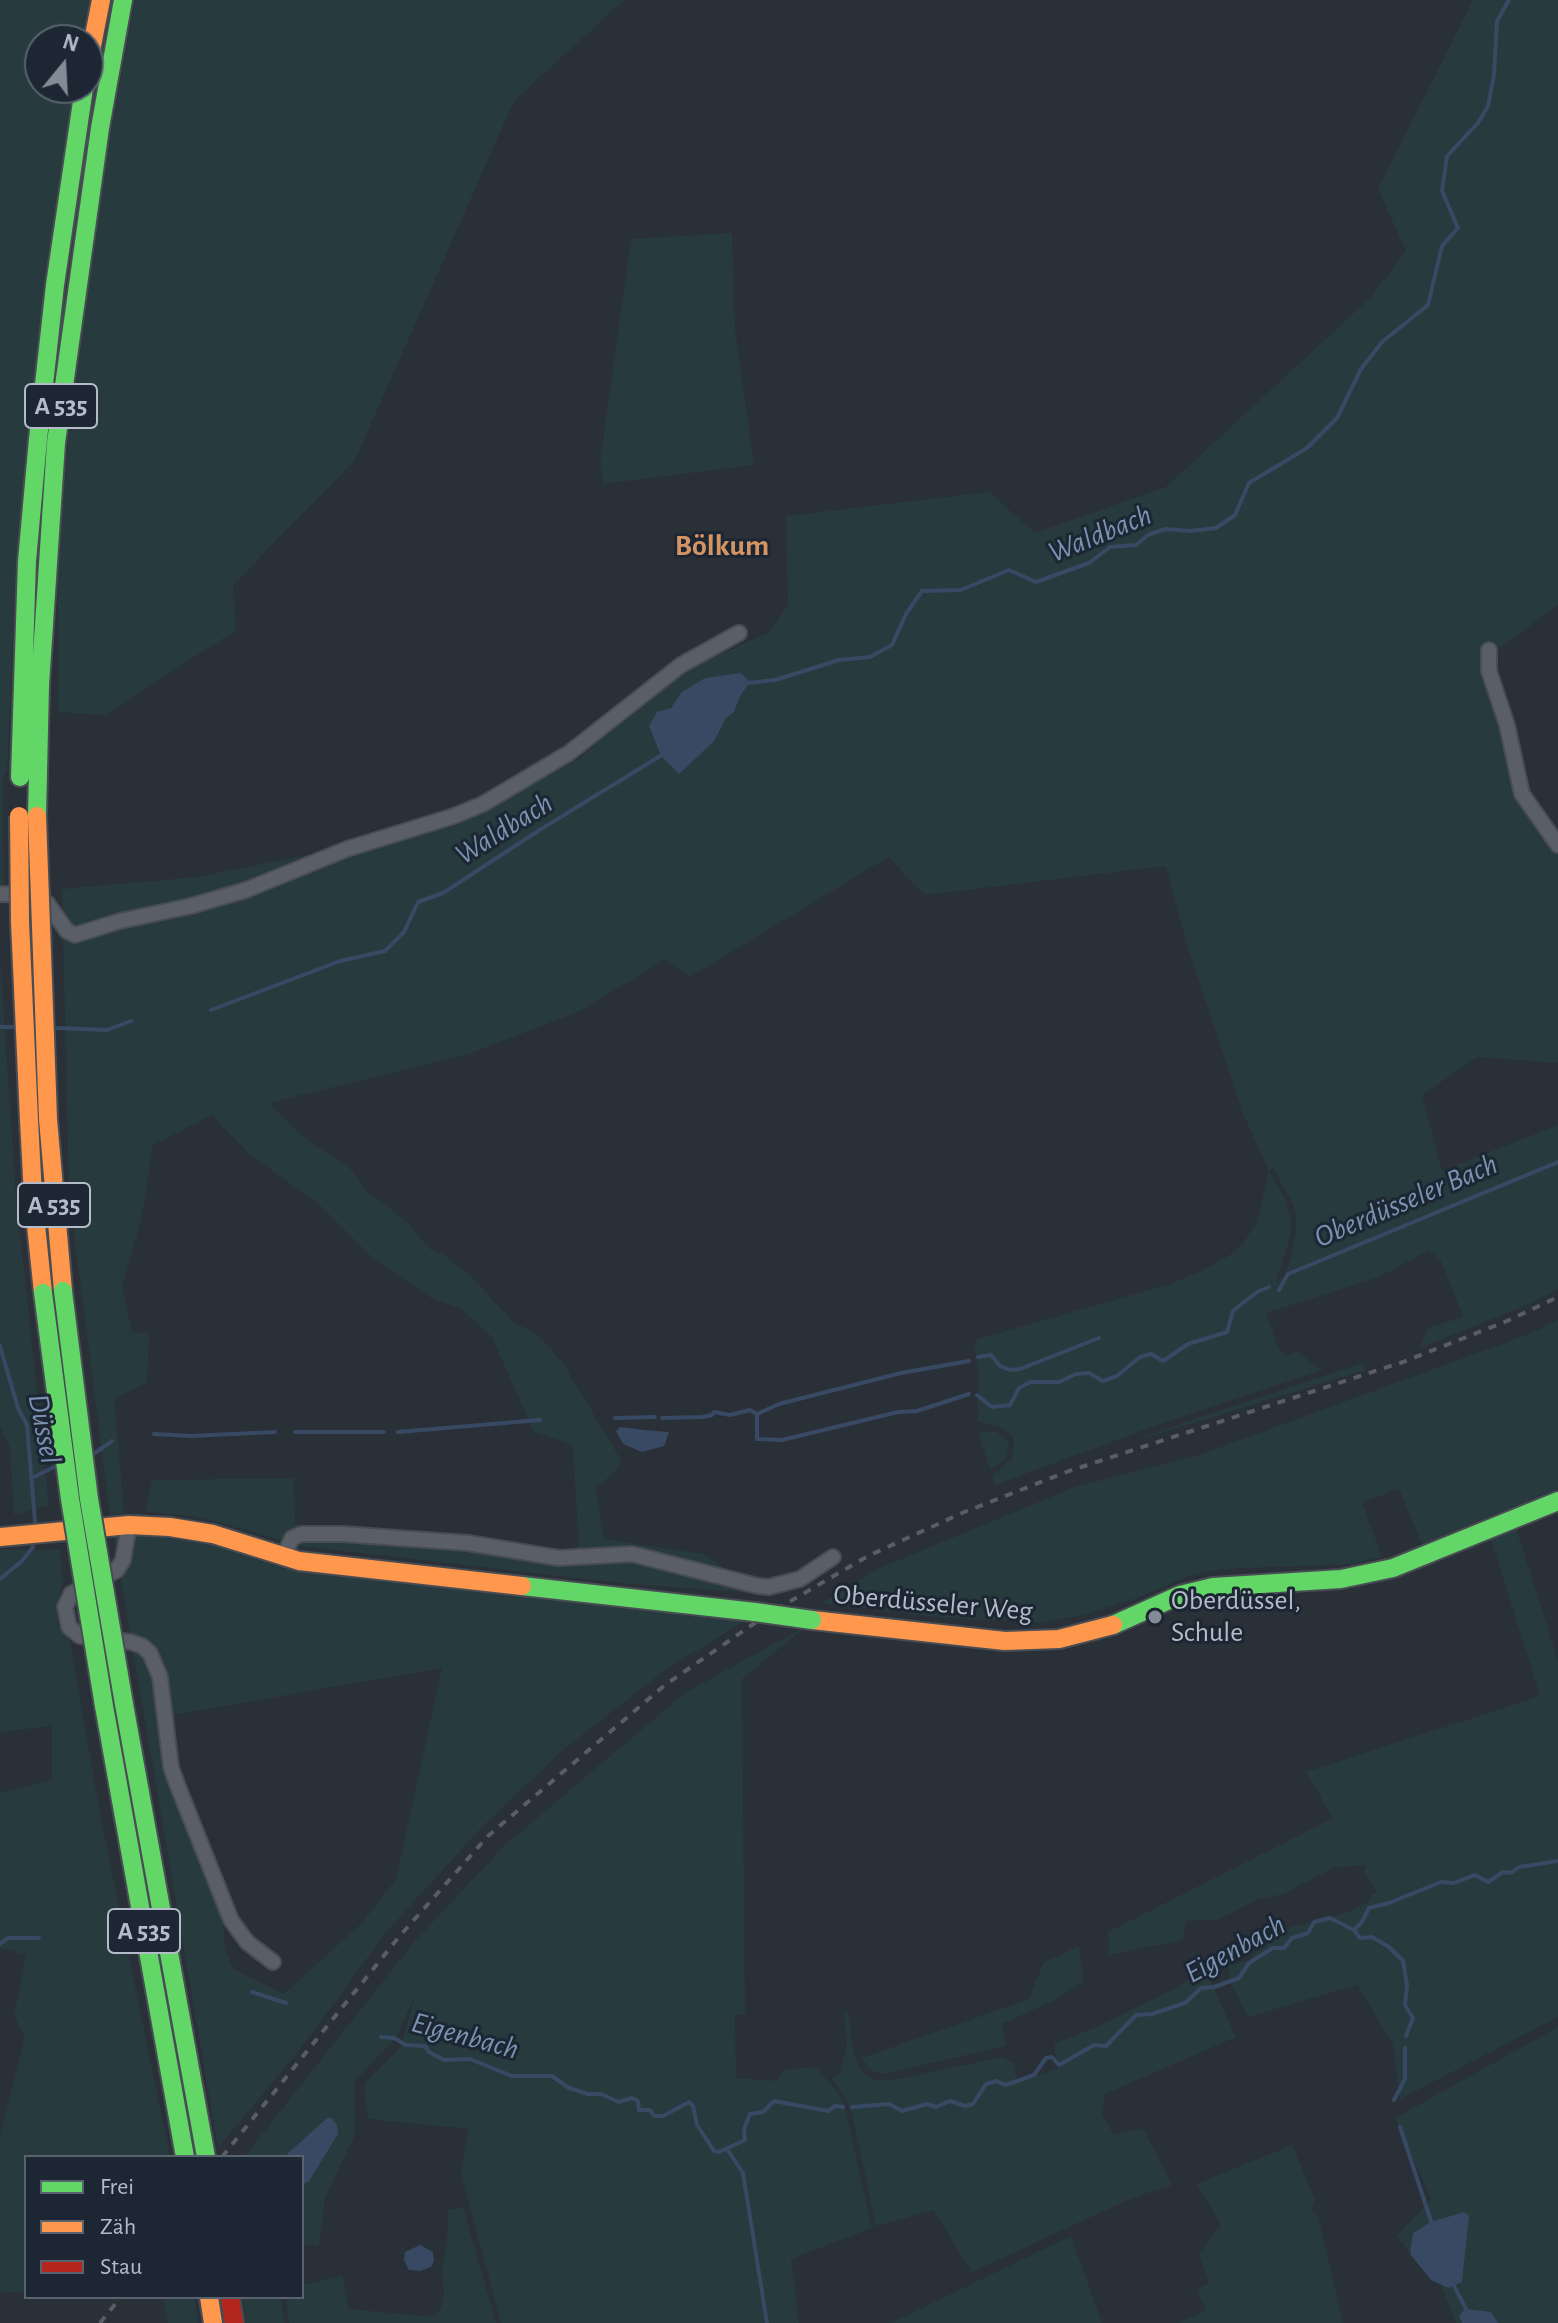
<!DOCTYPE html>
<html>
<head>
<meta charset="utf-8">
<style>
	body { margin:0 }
	#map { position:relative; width:1558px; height:2323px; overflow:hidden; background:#2a3038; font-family:"Alegreya Sans",sans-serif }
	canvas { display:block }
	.legend { position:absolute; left:24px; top:2155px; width:280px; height:144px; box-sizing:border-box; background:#1d2633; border:2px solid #59626f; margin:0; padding:10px 14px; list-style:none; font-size:24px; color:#b4bcc9 }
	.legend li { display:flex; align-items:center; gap:16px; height:40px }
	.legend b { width:40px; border:2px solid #59626f }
	.north { position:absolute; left:24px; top:24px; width:80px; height:80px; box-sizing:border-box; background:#1d2633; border:2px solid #59626f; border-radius:50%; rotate:18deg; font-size:22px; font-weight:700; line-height:32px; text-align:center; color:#b4bcc9 }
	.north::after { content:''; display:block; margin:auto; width:28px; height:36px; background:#848b96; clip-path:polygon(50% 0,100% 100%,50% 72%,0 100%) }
</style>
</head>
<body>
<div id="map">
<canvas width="1558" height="2323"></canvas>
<ul class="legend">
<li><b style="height:10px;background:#63d668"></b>Frei</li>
<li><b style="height:10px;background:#ff974d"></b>Zäh</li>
<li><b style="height:10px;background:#b3261e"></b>Stau</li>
</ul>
<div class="north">N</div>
</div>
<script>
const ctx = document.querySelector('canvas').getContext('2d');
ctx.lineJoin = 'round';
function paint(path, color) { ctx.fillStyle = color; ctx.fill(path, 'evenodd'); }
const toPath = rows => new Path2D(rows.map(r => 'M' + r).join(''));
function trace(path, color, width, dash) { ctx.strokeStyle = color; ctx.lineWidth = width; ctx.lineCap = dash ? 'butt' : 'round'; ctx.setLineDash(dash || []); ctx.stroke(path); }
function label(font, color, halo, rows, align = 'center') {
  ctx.font = font + ' "Alegreya Sans",sans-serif'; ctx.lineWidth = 6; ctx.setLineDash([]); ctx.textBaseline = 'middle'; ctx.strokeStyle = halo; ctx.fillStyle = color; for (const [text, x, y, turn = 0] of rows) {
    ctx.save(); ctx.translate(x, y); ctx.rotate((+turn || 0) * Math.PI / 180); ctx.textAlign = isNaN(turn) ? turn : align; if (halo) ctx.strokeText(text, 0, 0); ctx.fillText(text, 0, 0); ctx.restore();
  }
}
paint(toPath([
	[0,0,90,0,82,40,40,40,40,88,75,88,16,563,7,771,3,776,4,884,0,884],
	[135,0,624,0,514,101,355,460,233,585,236,630,105,715,58,712,58,560,68,445,97,207],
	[1473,0,1558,0,1558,605,1490,655,1521,782,1558,840,1558,1063,1478,1057,1422,1095,1442,1171,1558,1125,1558,1289,1529,1304,1420,1348,1428,1328,1463,1317,1441,1261,1429,1250,1379,1277,1266,1313,1279,1350,1286,1356,1297,1351,1316,1367,1324,1369,1171,1420,995,1485,992,1476,1012,1459,1014,1439,1003,1428,978,1421,978,1370,974,1343,978,1339,1167,1285,1197,1273,1228,1256,1242,1245,1257,1222,1269,1171,1245,1118,1185,938,1166,866,925,895,888,857,690,977,666,959,580,1011,469,1054,269,1103,309,1142,348,1166,366,1191,404,1219,431,1250,444,1255,472,1277,513,1322,537,1334,563,1363,621,1460,616,1470,596,1488,604,1539,703,1554,766,1594,620,1583,300,1546,203,1518,145,1511,152,1480,294,1478,295,1524,577,1565,578,1535,573,1445,534,1432,492,1337,460,1308,431,1298,373,1258,318,1203,250,1155,212,1115,153,1145,141,1221,122,1286,132,1333,149,1333,147,1382,114,1399,124,1513,110,1515,69,1195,62,889,197,877,454,826,579,759,637,707,635,693,770,632,788,605,786,516,989,492,1035,533,1166,487,1370,298,1406,251,1378,189],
	[1273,1168,1294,1206,1297,1224,1291,1257,1284,1276,1276,1282,1290,1237,1291,1222,1287,1203,1269,1171],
	[732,233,735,328,754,465,603,484,600,463,631,239],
	[0,957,16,1195,49,1505,14,1515,10,1448,0,1427],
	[1558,1320,1558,1488,1422,1544,1399,1489,1362,1502,1382,1557,1352,1564,1221,1569,1189,1576,1137,1598,1084,1615,1040,1623,937,1617,822,1603,882,1567,1075,1487,1199,1455,1529,1334],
	[1363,1363,1365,1370,1119,1446,1195,1419],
	[978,1431,997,1432,1009,1443,1006,1459,990,1470],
	[1515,1525,1558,1660,1558,2017,1400,2099,1393,2045,1357,1985,1248,2017,1232,1985,1228,1966,1249,1960,1272,1937,1292,1927,1349,1912,1368,1902,1372,1894,1378,1893,1364,1872,1366,1865,1333,1868,1283,1894,1259,1899,1218,1920,1186,1921,1183,1940,1109,1955,1108,1932,1333,1818,1306,1772,1540,1696,1490,1535],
	[113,1533,203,1542,282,1568,332,1576,745,1621,668,1668,564,1749,483,1826,387,1931,301,2048,218,2148],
	[150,1658,167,1716,442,1668,396,1879,362,1923,284,1994,233,1969,225,1949,222,1911,170,1771],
	[0,1550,60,1550,63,1581,57,1605,57,1625,70,1641,100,1814,170,2157,26,2157,26,2291,0,2293,0,2135,25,2037,14,2016,26,1955,0,1948,0,1793,52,1780,52,1726,0,1732],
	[806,1626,742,1679,745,2014,735,2015,736,2078,778,2081,783,2070,816,2067,837,2091,844,2104,872,2228,791,2259,799,2323,501,2323,461,2174,468,2129,368,2119,364,2088,366,2082,401,2047,415,1996,396,2038,354,2082,355,2135,325,2198,319,2245,302,2245,302,2157,244,2157,414,1942,505,1845,685,1693],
	[1079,1946,1083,1982,1057,1999,1002,2024,1006,2046,884,2074,872,2071,866,2065,862,2058,1029,1999,1043,1963],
	[1205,1969,1236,2037,1105,2094,1102,2115,1114,2135,1143,2128,1172,2185,1132,2198,972,2272,933,2210,876,2226,852,2114,847,2101,832,2079,840,2073,847,2044,844,2012,848,2011,852,2046,860,2070,876,2081,898,2079,1002,2057,1014,2064,1016,2081,1063,2067,1055,2054,1055,2043,1092,2029,1174,1989],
	[1558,2027,1558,2323,1456,2323,1440,2283,1396,2237,1431,2199,1395,2118],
	[1292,2145,1315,2199,1311,2211,1318,2216,1343,2323,1178,2323,1206,2311,1197,2289,1209,2283,1199,2253,1221,2225,1197,2184],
	[463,2208,496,2323,289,2323,286,2297,302,2297,302,2285,342,2276,349,2309,434,2317,441,2307,444,2293,442,2267,447,2243,448,2209],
	[1071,2236,1102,2323,891,2323],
	[162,2297,194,2297,198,2323,168,2323],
	[242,2297,281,2297,284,2323,246,2323]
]), '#273a3e');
paint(toPath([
	[741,673,750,682,740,696,734,712,726,718,714,741,679,774,661,756,649,726,657,712,671,708,682,692,705,678],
	[620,1427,644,1430,669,1432,664,1446,642,1452,623,1444,616,1431],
	[327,2118,332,2118,337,2125,338,2134,309,2181,302,2185,302,2157,284,2157],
	[1464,2212,1469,2216,1462,2282,1448,2288,1431,2280,1410,2254,1413,2233,1431,2222],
	[420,2245,433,2252,434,2261,431,2267,420,2271,409,2270,404,2260,405,2252],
	[1465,2309,1491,2312,1498,2323,1462,2323,1459,2316]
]), '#384963');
trace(toPath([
	[748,683,775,680,839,660,870,657,892,645,906,614,922,591,961,590,1009,570,1036,582,1089,563,1110,547,1136,545,1148,535,1165,529,1190,531,1216,528,1235,515,1249,483,1307,448,1337,418,1361,369,1382,342,1428,305,1442,246,1458,228,1442,191,1447,156,1478,123,1488,106,1494,75,1497,21,1509,0],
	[211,1010,340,961,385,951,404,932,418,902,443,893,538,831,665,753],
	[0,1027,15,1027],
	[56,1028,107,1030,131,1021],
	[1279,1290,1288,1274,1558,1162],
	[0,1346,18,1408,27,1425,35,1521],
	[978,1357,991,1355,1000,1366,1010,1370,1020,1369,1099,1338],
	[977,1395,992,1407,1010,1405,1019,1388,1030,1382,1059,1382,1076,1374,1089,1373,1103,1381,1117,1376,1140,1357,1151,1354,1163,1361,1188,1344,1227,1332,1233,1311,1257,1292,1269,1287],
	[757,1414,757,1439,782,1440,898,1412,917,1411,969,1394],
	[757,1414,779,1404,901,1373,969,1361],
	[615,1418,655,1417],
	[662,1418,702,1417,712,1415,714,1412,730,1415,750,1410,757,1414],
	[295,1432,384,1432],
	[398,1432,540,1420],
	[154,1434,191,1436,275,1432],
	[95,1453,112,1441],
	[32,1478,56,1466],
	[0,1579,22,1561,33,1547],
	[1354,1930,1360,1938,1372,1937,1389,1947,1403,1961,1407,1985,1405,2005,1413,2018,1406,2036],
	[0,1944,8,1938,39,1938],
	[252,1992,286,2003],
	[381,2037,394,2038,406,2045,425,2046,429,2052,444,2060,470,2059,512,2076,552,2076,569,2088,588,2094,601,2094,619,2102,632,2098,638,2101,639,2110,650,2110,654,2116,663,2116,689,2102,693,2106,697,2125,714,2151,719,2152,745,2140,744,2129,750,2114,763,2112,774,2101,828,2111,835,2106,843,2107],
	[1394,2100,1405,2079,1405,2048],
	[852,2107,889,2104,902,2111,927,2104,936,2107,950,2101,965,2106,973,2104,986,2084,996,2081,1006,2085,1034,2075,1046,2058,1052,2057,1059,2065,1094,2045,1106,2046,1136,2015,1152,2014,1185,2003,1201,1988,1214,1987,1239,1978,1249,1963,1273,1948,1284,1948,1292,1938,1308,1933,1314,1922,1330,1918,1354,1930,1362,1922,1369,1908,1389,1903,1441,1882,1454,1883,1475,1875,1488,1882,1503,1872,1511,1873,1519,1867,1558,1861],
	[1400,2127,1433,2227],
	[727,2149,743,2173,767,2323],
	[1453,2284,1467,2311]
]), '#384963', 4);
const street = toPath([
	[1489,650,1489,671,1507,725,1522,794,1558,845],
	[0,894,31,895,47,903,67,931,75,935,120,921,191,906,246,890,347,849,454,816,483,804,569,753,681,665,739,633],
	[129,1525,123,1560,117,1570,71,1594,65,1607,69,1627,80,1636,131,1642,142,1646,150,1653,160,1677,171,1767,177,1784,231,1920,247,1942,273,1962],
	[283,1557,292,1538,302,1534,342,1534,468,1543,559,1558,632,1554,758,1586,769,1587,800,1579,833,1557]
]);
const fast = toPath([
	[20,777,27,561,38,439,55,285,84,88],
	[37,816,40,685,56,443,100,128,123,0],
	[522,1586,755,1612],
	[1113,1625,1180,1595,1213,1587,1341,1579,1393,1568,1558,1501],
	[124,1704,206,2157],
	[104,1706,185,2157]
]);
const slow = toPath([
	[88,66,101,0],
	[48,1119,63,1291],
	[29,1120,33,1196,43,1293],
	[0,1537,129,1525,170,1527,213,1534,299,1561,522,1586],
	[812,1620,1005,1641,1059,1639,1113,1625],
	[209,2297,213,2323]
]);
const jam = toPath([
	[230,2297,234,2323]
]);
trace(street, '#484c53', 18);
trace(fast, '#484c53', 22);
trace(slow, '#484c53', 22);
trace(jam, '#484c53', 22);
trace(street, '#5a5e66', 14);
trace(fast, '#63d668', 18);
trace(slow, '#ff974d', 18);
trace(jam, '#b3261e', 18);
trace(toPath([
	[222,2157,398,1938,488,1836,665,1685,765,1616,868,1556,962,1513,1069,1471,1403,1362,1507,1321,1558,1297],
	[100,2323,121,2297]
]), '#595d64', 4, [8, 8]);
const fastBridge = toPath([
	[63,1291,89,1499,124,1704],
	[43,1293,70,1499,104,1706],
	[755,1612,812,1620]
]);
const slowBridge = toPath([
	[19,816,20,922,29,1120],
	[37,816,48,1119]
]);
trace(fastBridge, '#484c53', 22, []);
trace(slowBridge, '#484c53', 22, []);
trace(fastBridge, '#63d668', 18);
trace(slowBridge, '#ff974d', 18);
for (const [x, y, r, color] of [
	[1155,1617,8,"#848b96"]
]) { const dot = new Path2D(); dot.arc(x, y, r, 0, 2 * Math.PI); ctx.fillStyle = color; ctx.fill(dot); trace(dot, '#1d2633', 3); }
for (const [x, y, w] of [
	[61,406,72],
	[54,1205,72],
	[144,1931,72]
]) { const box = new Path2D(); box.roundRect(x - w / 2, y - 22, w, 44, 6); ctx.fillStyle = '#1d2633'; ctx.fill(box); trace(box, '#b4bcc9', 2); }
label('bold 26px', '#b4bcc9', null, [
	["A 535",61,406],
	["A 535",54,1205],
	["A 535",144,1931]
]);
label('28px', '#b4bcc9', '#1d2633', [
	["Oberdüssel,",1171,1601],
	["Schule",1171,1633]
], 'left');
label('28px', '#b4bcc9', '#1d2633', [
	["Oberdüsseler Weg",933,1603,5]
]);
label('italic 30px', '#7c92b1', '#1d2633', [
	["Waldbach",1100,534,-22],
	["Waldbach",504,829,-32],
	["Oberdüsseler Bach",1406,1201,-23],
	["Düssel",44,1429,79],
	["Eigenbach",1235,1949,-29],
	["Eigenbach",465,2036,15]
]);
label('bold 30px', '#d59563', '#1d2633', [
	["Bölkum",722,546]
]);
</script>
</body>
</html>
